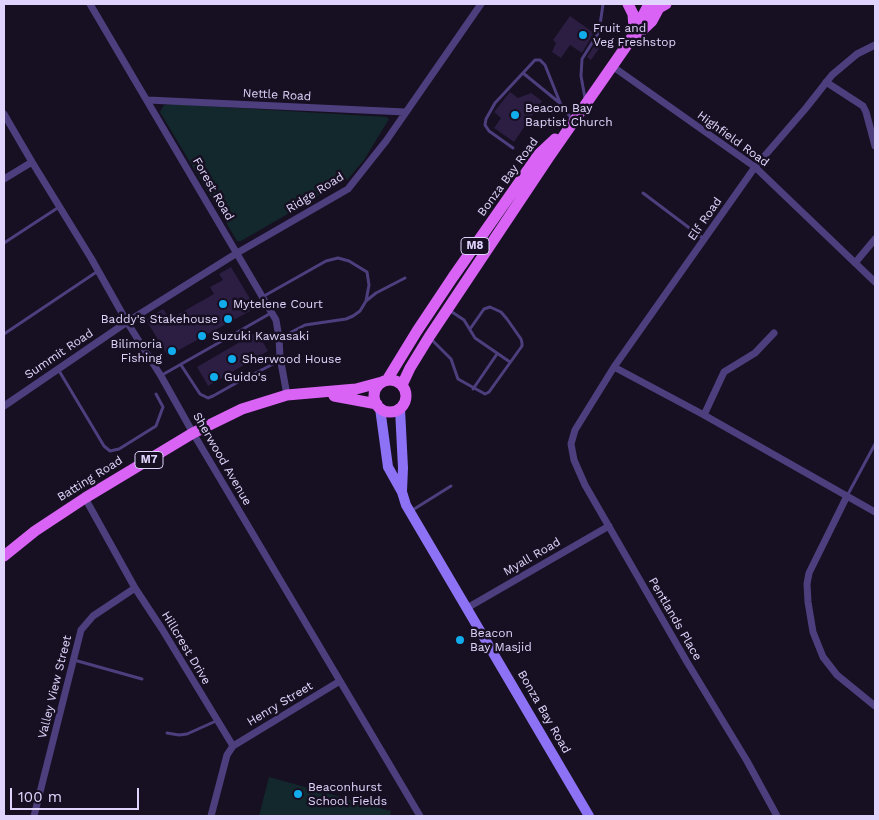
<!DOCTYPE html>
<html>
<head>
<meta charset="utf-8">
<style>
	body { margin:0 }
	#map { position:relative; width:879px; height:820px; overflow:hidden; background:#161022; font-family:"Work Sans",sans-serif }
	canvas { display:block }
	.frame { position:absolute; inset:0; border:5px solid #e0d4fc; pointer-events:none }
	.scale { position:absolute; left:10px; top:788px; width:129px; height:22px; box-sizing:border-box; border:2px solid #e0d4fc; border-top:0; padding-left:6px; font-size:15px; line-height:18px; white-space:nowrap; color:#e0d4fc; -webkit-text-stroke:4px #161022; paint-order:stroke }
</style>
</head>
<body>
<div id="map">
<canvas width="879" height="820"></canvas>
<div class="frame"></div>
<div class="scale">100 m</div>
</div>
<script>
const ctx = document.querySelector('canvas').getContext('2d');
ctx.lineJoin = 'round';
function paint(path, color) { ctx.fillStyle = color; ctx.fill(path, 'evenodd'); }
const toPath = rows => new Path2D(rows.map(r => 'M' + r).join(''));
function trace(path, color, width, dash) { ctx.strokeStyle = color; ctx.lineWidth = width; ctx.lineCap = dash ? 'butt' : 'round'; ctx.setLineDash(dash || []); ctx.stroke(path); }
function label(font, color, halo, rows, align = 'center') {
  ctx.font = font + ' "Work Sans",sans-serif'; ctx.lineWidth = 5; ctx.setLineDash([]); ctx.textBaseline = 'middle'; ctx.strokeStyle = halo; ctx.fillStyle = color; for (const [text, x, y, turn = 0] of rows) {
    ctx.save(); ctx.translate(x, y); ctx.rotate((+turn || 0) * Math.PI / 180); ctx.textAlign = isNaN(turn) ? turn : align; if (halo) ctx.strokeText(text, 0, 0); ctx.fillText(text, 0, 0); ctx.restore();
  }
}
paint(toPath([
	[172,104,386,117,389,119,364,160,348,179,241,241,237,241,160,112,164,105],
	[269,777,391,811,390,816,259,816]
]), '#13282c');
paint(toPath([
	[570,16,594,33,582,53,570,45,561,58,552,52,556,43,553,40],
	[600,37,605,40,591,60,587,57],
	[510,92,518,98,531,93,542,101,514,142,494,128,501,118,494,112],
	[231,267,252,302,247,305,250,311,168,356,146,320,163,309,170,319,214,294,210,287,223,280,219,274],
	[257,332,268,351,208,386,197,367]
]), '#2c1d42');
trace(toPath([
	[523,73,561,104],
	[585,98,581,76,582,59,599,32,603,4],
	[513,148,489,131,485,125,486,119,495,103,535,60,540,60,545,65,561,105,572,119],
	[643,193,704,239],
	[4,243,59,207],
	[264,296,326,261,338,258,349,261,367,272,369,285,366,301],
	[449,310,464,320,475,338,510,362],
	[4,334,98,271],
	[280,338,305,325,346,319,353,316,360,311,366,301,376,293,405,278],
	[431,339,451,359,458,379,485,394,489,392,522,346,522,343,521,339,507,319,501,312,490,307,484,309,470,329],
	[181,365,200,394,208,398,213,396,238,382,279,361],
	[58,369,104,446,110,451,119,449,156,426,163,407,156,394],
	[162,375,271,313],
	[473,389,497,354],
	[847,496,875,444],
	[411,511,451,486],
	[74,660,142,679],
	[167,733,179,735,187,734,216,721]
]), '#4d3e7e', 3);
trace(toPath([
	[90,4,276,320,279,338,280,357,287,395],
	[612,66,755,167,875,282],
	[826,82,863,106,866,112,875,146],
	[148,100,405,112],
	[4,114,32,162,91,258,127,322,161,376,193,433,420,816],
	[4,179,32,162],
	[855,263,875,239],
	[614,367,704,415,875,512],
	[4,406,127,322,237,253,348,189,386,141,481,4],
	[704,415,724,372,755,353,774,333],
	[847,496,809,573,807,584,808,602,813,632,823,657,837,675,875,706],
	[85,498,135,588,162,629,233,746,227,755,211,816],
	[467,608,609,526],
	[233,746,340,681],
	[34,816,81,630,93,616,135,588],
	[777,816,747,761,687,662,585,485,574,460,571,444,575,430,614,367,755,167,806,108,832,75,857,54,875,45]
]), '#4d3e7e', 7);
trace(toPath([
	[380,408,388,467,402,492,406,505,589,816],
	[400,409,403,468,402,491]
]), '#8e72f5', 10);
trace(toPath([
	[628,4,633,14,634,29],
	[632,40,652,21,659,8,666,4],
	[387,380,417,331,453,277,539,154,555,139],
	'374 396a16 16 0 1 1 32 0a16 16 0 1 1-32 0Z',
	[402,385,410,368,429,337,549,157,629,42,649,4],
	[334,396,377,404],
	[4,556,35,531,85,498,193,433,242,409,287,395,356,389,382,382]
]), '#d963f4', 11);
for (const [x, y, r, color] of [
	[583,35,5,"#11aceb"],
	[515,115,5,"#11aceb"],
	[223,304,5,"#11aceb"],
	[228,319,5,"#11aceb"],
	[202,336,5,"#11aceb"],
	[172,351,5,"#11aceb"],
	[232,359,5,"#11aceb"],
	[214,377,5,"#11aceb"],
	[460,640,5,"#11aceb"],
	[298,794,5,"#11aceb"]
]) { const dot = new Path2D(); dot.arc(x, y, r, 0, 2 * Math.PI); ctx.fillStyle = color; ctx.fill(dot); trace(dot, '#161022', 2); }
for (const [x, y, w] of [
	[475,246,28],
	[149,460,28]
]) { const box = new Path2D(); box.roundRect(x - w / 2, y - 8.5, w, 17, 4); ctx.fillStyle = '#161022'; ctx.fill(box); trace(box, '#e0d4fc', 1); }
label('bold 11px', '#e0d4fc', null, [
	["M8",475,246],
	["M7",149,460]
]);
label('12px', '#e0d4fc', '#161022', [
	["Fruit and",593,28],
	["Veg Freshstop",593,42],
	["Beacon Bay",525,108],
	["Baptist Church",525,122],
	["Mytelene Court",233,304],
	["Baddy's Stakehouse",218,319,"right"],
	["Suzuki Kawasaki",212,336],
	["Bilimoria",162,344,"right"],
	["Fishing",162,358,"right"],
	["Sherwood House",242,359],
	["Guido's",224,377],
	["Beacon",470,633],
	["Bay Masjid",470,647],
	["Beaconhurst",308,787],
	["School Fields",308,801]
], 'left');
label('12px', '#e0d4fc', '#161022', [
	["Nettle Road",277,95,3],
	["Highfield Road",733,139,36],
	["Bonza Bay Road",508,177,-54],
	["Forest Road",213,189,60],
	["Ridge Road",315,193,-32],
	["Elf Road",705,219,-55],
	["Summit Road",59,354,-34],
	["Sherwood Avenue",222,459,60],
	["Batting Road",90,479,-32],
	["Myall Road",532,557,-30],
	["Pentlands Place",675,619,60],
	["Hillcrest Drive",186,648,59],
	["Valley View Street",55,687,-76],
	["Henry Street",280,704,-31],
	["Bonza Bay Road",544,712,60]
]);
</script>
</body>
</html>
